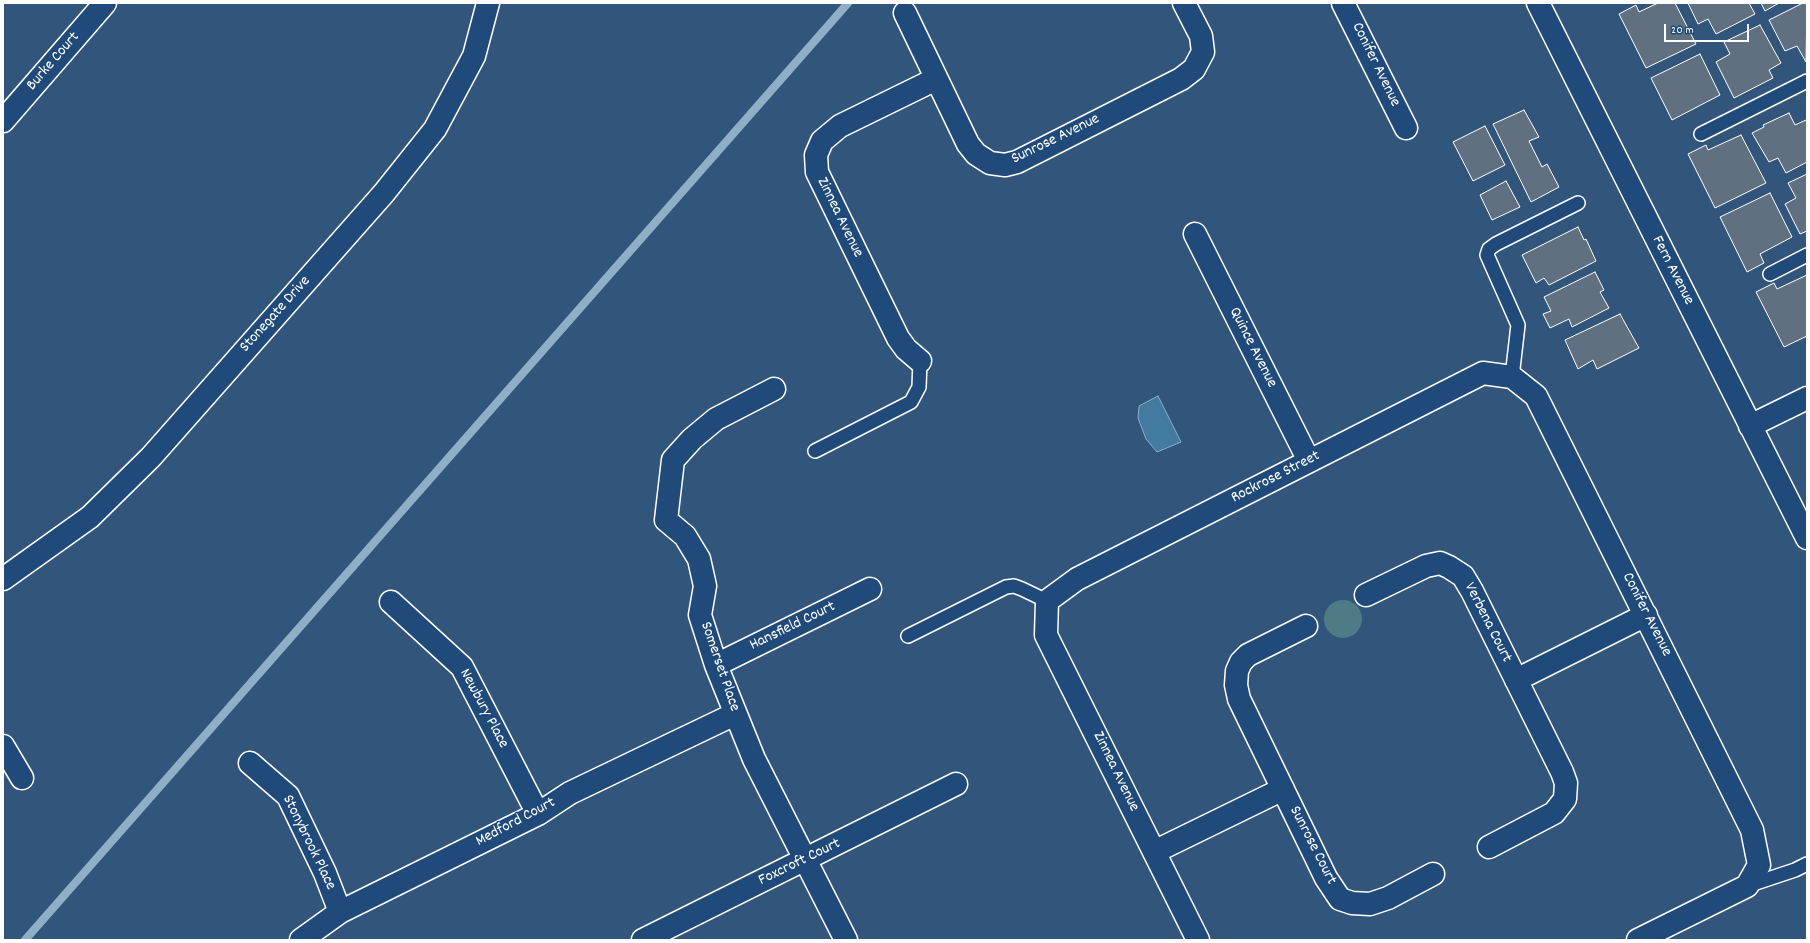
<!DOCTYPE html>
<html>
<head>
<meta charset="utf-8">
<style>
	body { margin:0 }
	#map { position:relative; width:1810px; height:943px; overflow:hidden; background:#32557c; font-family:Dekko,sans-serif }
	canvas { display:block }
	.frame { position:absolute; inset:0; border:4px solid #fff; pointer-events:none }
	.scale { position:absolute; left:1664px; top:24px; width:85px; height:18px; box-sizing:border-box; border:2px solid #fff; border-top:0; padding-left:5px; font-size:12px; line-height:14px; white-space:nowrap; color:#fff; -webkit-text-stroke:3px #1f4a7a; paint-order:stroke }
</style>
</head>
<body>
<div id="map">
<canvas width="1810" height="943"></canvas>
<div class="frame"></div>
<div class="scale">20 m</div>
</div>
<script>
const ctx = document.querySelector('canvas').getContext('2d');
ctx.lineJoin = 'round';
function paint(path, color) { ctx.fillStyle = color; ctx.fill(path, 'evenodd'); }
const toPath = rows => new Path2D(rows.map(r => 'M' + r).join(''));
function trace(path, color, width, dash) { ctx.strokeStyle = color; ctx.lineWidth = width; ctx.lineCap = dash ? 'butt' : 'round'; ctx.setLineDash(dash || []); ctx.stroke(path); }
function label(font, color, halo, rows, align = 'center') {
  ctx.font = font + ' Dekko,sans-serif'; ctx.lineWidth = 3; ctx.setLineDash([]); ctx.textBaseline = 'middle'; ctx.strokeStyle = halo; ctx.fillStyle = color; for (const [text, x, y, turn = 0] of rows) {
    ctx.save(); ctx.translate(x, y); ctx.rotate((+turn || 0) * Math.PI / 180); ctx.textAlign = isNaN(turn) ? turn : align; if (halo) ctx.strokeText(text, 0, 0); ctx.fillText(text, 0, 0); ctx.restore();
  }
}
paint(toPath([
	'1324 619a19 19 0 1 1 38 0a19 19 0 1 1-38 0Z'
]), '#4e7c86');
const water = toPath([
	[1158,396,1181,442,1157,452,1146,439,1138,418,1139,406,1158,396]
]);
paint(water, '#437a9f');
trace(water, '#8eafc5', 1);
trace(toPath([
	[25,940,848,3]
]), '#8eafc5', 8);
const building = toPath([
	[1658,3,1675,3,1696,44,1646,68,1619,14,1636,5,1639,12,1658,3],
	[1688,3,1749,3,1755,14,1716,34,1708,19,1698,24,1688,3],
	[1761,3,1779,3,1765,11,1761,3],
	[1803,3,1807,3,1806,62,1797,46,1785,51,1769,20,1803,3],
	[1760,25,1781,63,1769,70,1773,78,1734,98,1716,62,1730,54,1724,42,1760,25],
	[1700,54,1720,95,1672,120,1651,78,1700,54],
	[1524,110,1539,137,1529,141,1542,167,1547,164,1559,187,1531,202,1493,124,1524,110],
	[1789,113,1795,125,1806,120,1807,122,1807,162,1786,173,1778,158,1769,162,1752,133,1764,127,1763,125,1789,113],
	[1485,126,1505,165,1473,181,1453,142,1485,126],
	[1741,135,1766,183,1715,208,1688,154,1706,145,1708,150,1741,135],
	[1807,174,1807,231,1800,234,1785,204,1796,198,1788,183,1807,174],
	[1506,181,1520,207,1492,220,1480,195,1506,181],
	[1770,193,1792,237,1760,254,1764,263,1747,272,1720,217,1770,193],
	[1578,227,1584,240,1586,239,1596,261,1549,285,1544,278,1536,283,1522,255,1578,227],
	[1595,272,1604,290,1600,292,1609,308,1572,327,1569,319,1550,328,1543,314,1551,311,1544,297,1595,272],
	[1807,275,1807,336,1784,347,1756,292,1774,283,1777,289,1807,275],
	[1620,314,1639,348,1597,369,1593,360,1578,369,1565,340,1620,314]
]);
paint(building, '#607080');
trace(building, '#fff', 1);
const lane = toPath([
	[1701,134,1807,81],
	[1770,274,1807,255],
	[1512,377,1518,325,1487,255,1489,249,1496,244,1578,203],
	[815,451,911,402,919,387,920,361],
	[908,636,1006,587,1014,586,1022,589,1047,601],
	[1747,886,1795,870,1807,864]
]);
const street = toPath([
	[1343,3,1406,128],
	[1538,3,1807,538],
	[905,13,968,144,976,154,990,163,1005,165,1017,162,1181,79,1194,69,1203,52,1201,36,1184,3],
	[3,121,105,3],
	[1195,234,1309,461],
	[920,361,906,349,898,338,817,172,816,155,822,141,840,126,936,79],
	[774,389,716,419,692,439,673,460,666,520,685,536,699,559,705,586,700,615,716,665,754,759,846,940],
	[1750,426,1807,398],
	[3,579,90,517,151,457,384,193,435,129,474,56,488,3],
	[1366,595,1426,566,1440,563,1449,567,1463,576,1472,591,1562,772,1566,783,1565,799,1554,813,1489,847],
	[391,602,462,667,538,814],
	[1306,626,1248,655,1241,662,1237,671,1236,685,1239,699,1326,878,1340,899,1352,903,1370,904,1388,898,1433,874],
	[716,665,870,589],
	[1516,680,1646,615],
	[3,746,22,778],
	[250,763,288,796,325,873,340,912],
	[1154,852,1283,789],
	[301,940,340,912,538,814,570,793,735,714],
	[643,940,956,784],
	[1198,940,1046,635,1047,601,1077,579,1483,373,1512,377,1536,396,1752,830,1759,865,1747,886,1638,940]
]);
trace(lane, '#fff', 16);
trace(street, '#fff', 25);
trace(lane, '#1f4a7a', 13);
trace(street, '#1f4a7a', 22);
label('16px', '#fff', '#1f4a7a', [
	["Burke Court",54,62,-49],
	["Conifer Avenue",1375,65,64],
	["Sunrose Avenue",1056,140,-26],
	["Zinnea Avenue",839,218,64],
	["Fern Avenue",1672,271,63],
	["Stonegate Drive",276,315,-48],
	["Quince Avenue",1252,348,63],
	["Rockrose Street",1276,478,-27],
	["Conifer Avenue",1646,615,63],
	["Verbena Court",1487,623,63],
	["Hansfield Court",793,627,-26],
	["Somerset Place",719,667,71],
	["Newbury Place",483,709,62],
	["Zinnea Avenue",1115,772,64],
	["Medford Court",516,823,-28],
	["Stonybrook Place",308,843,64],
	["Sunrose Court",1312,846,63],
	["Foxcroft Court",800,863,-26]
]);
</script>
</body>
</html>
